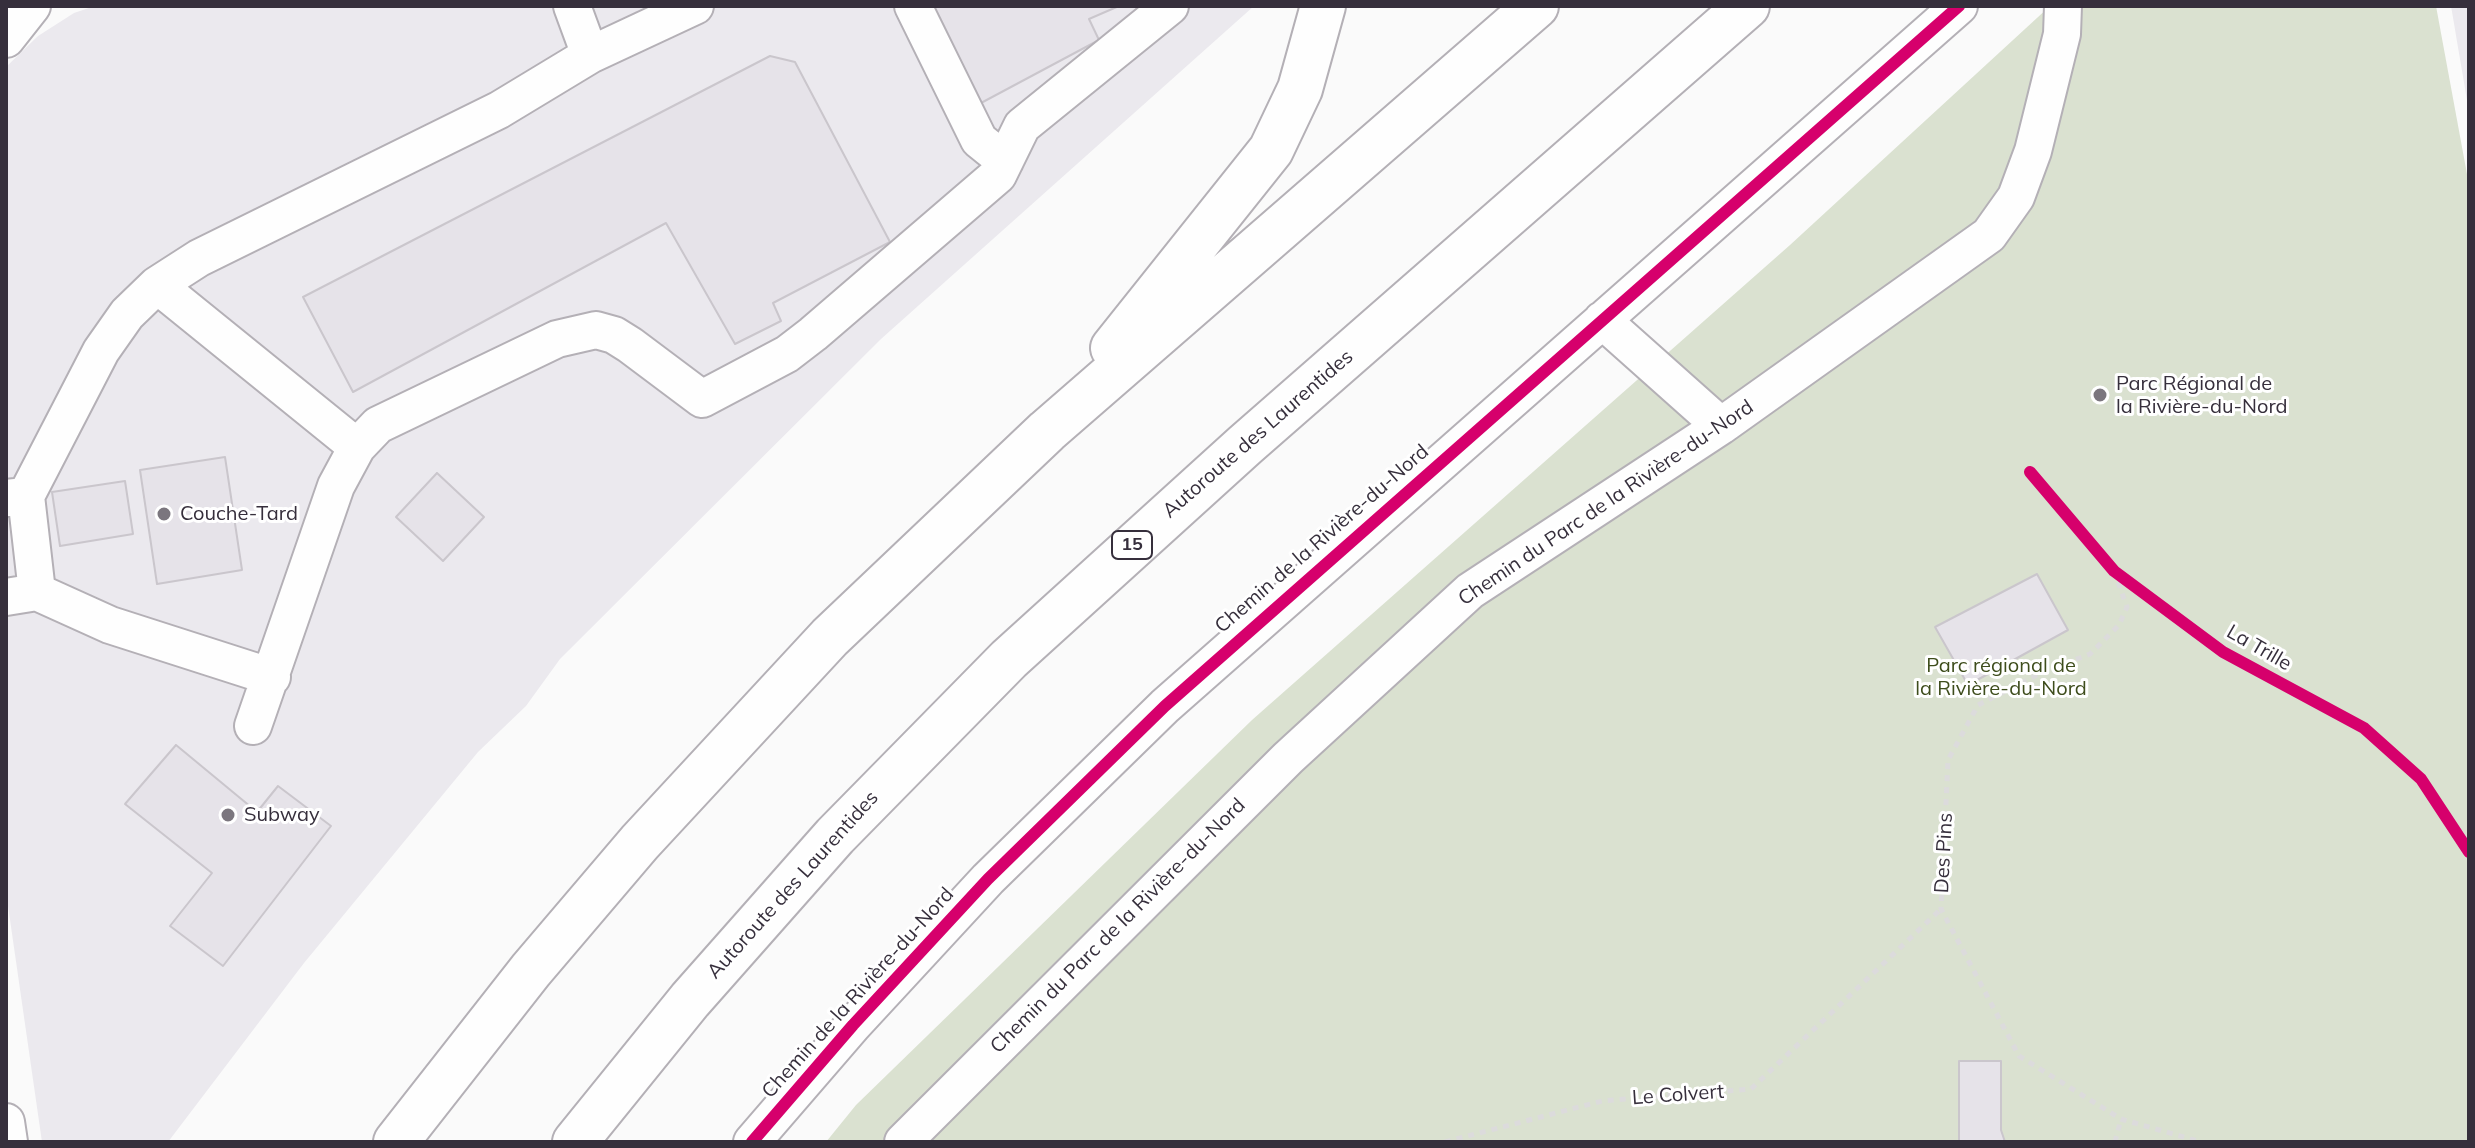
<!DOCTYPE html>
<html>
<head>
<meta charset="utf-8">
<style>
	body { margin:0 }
	#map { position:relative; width:2475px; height:1148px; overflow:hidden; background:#fafafa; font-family:Mulish,sans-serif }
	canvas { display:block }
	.frame { position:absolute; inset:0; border:8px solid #362f3c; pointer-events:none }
</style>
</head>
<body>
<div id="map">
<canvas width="2475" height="1148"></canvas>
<div class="frame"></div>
</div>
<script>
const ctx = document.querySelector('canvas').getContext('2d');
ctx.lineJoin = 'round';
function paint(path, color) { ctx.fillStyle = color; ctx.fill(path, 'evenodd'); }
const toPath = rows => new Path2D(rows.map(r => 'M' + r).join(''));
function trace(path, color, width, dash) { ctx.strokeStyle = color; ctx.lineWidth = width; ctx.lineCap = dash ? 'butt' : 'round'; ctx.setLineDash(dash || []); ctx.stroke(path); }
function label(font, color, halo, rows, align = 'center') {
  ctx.font = font + ' Mulish,sans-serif'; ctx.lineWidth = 6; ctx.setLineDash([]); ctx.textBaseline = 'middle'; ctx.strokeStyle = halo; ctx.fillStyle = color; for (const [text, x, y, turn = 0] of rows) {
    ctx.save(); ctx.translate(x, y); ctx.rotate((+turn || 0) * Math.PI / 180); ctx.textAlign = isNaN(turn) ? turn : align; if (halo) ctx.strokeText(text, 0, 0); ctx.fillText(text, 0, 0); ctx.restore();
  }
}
paint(toPath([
	[95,6,1254,6,881,339,560,659,526,706,478,752,304,963,168,1142,42,1142,6,892,6,67,38,36,74,13],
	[2451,6,2469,6,2469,112]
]), '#ebe9ee');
paint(toPath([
	[2050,6,2436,6,2469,185,2469,1142,826,1142,856,1105,1252,720,1790,245]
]), '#dae1d0');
const building = toPath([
	[932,6,1119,6,1089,19,1099,40,981,103,932,6],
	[770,56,795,62,890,242,773,303,781,321,735,344,666,223,353,392,303,297,770,56],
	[225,457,242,570,157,584,140,470,225,457],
	[437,473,484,517,443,561,396,517,437,473],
	[125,481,133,534,60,546,52,492,125,481],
	[2037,574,2068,630,1968,685,1935,627,2037,574],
	[176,745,257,812,278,786,331,826,223,966,170,926,212,873,125,804,176,745],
	[1959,1061,2001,1061,2001,1130,2005,1142,1959,1142,1959,1061]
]);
paint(building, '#e6e3e9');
trace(building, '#cac6cc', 2);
const minor = toPath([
	[572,6,590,55],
	[913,6,979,140,1005,161],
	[6,39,32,6],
	[157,285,357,447],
	[1602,320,1721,426],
	[26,496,101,351,127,314,157,285,199,258,499,110,590,55,695,6],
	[6,498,26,496,37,592,6,597],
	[37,592,110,625,272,677],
	[253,726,336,486,357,447,378,425,557,339,596,330,614,335,630,345,702,399,787,354,813,334,998,175,1022,126,1170,6],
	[6,1122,9,1142],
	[752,1142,853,1025,988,879,1165,706,1959,6],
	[903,1142,1288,758,1470,591,1721,426,1989,235,2016,197,2033,151,2062,34,2063,6]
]);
const highway = toPath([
	[1113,348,1271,150,1300,89,1323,6],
	[396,1142,531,970,640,842,830,637,1047,431,1536,6],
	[575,1142,690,1000,835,836,1009,659,1245,445,1747,6]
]);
trace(minor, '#b4b0b6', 40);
trace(highway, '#b4b0b6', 48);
trace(toPath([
	[2114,571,2127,607,2119,625,2090,654,2041,673,1978,705,1948,760,1941,909,2019,1056,2121,1119,2201,1142],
	[1445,1142,1602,1101,1751,1089,1941,909],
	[2115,1142,2121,1119]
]), '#dcdbdc', 5, [6, 6]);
trace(minor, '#fefefe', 36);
trace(highway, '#fefefe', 44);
trace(toPath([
	[2030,472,2114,571,2223,652,2364,728,2421,779,2469,852],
	[752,1142,853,1025,988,879,1165,706,1959,6]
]), '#d6006c', 12);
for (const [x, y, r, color] of [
	[2100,395,8,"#7b767e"],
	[164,514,8,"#7b767e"],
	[228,815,8,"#7b767e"]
]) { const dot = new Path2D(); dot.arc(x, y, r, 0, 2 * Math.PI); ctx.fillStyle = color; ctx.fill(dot); trace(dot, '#fff', 3); }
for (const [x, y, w] of [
	[1132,545,40]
]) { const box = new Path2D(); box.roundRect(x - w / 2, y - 14, w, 28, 6); ctx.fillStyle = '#fff'; ctx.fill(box); trace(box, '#362f3c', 2); }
label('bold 18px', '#362f3c', null, [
	["15",1132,545]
]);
label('20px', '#362f3c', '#fff', [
	["Parc Régional de",2116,384],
	["la Rivière-du-Nord",2116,407],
	["Couche-Tard",180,514],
	["Subway",244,815]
], 'left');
label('20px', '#362f3c', '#fff', [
	["Autoroute des Laurentides",1258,434,-41],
	["Chemin du Parc de la Rivière-du-Nord",1606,503,-34],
	["Chemin de la Rivière-du-Nord",1322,539,-41],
	["La Trille",2259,648,30],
	["Des Pins",1944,853,-87],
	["Autoroute des Laurentides",793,885,-48],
	["Chemin du Parc de la Rivière-du-Nord",1118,926,-45],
	["Chemin de la Rivière-du-Nord",858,993,-48],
	["Le Colvert",1678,1095,-4]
]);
label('20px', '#3e4d1c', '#fff', [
	["Parc régional de",2001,666],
	["la Rivière-du-Nord",2001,689]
]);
</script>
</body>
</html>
